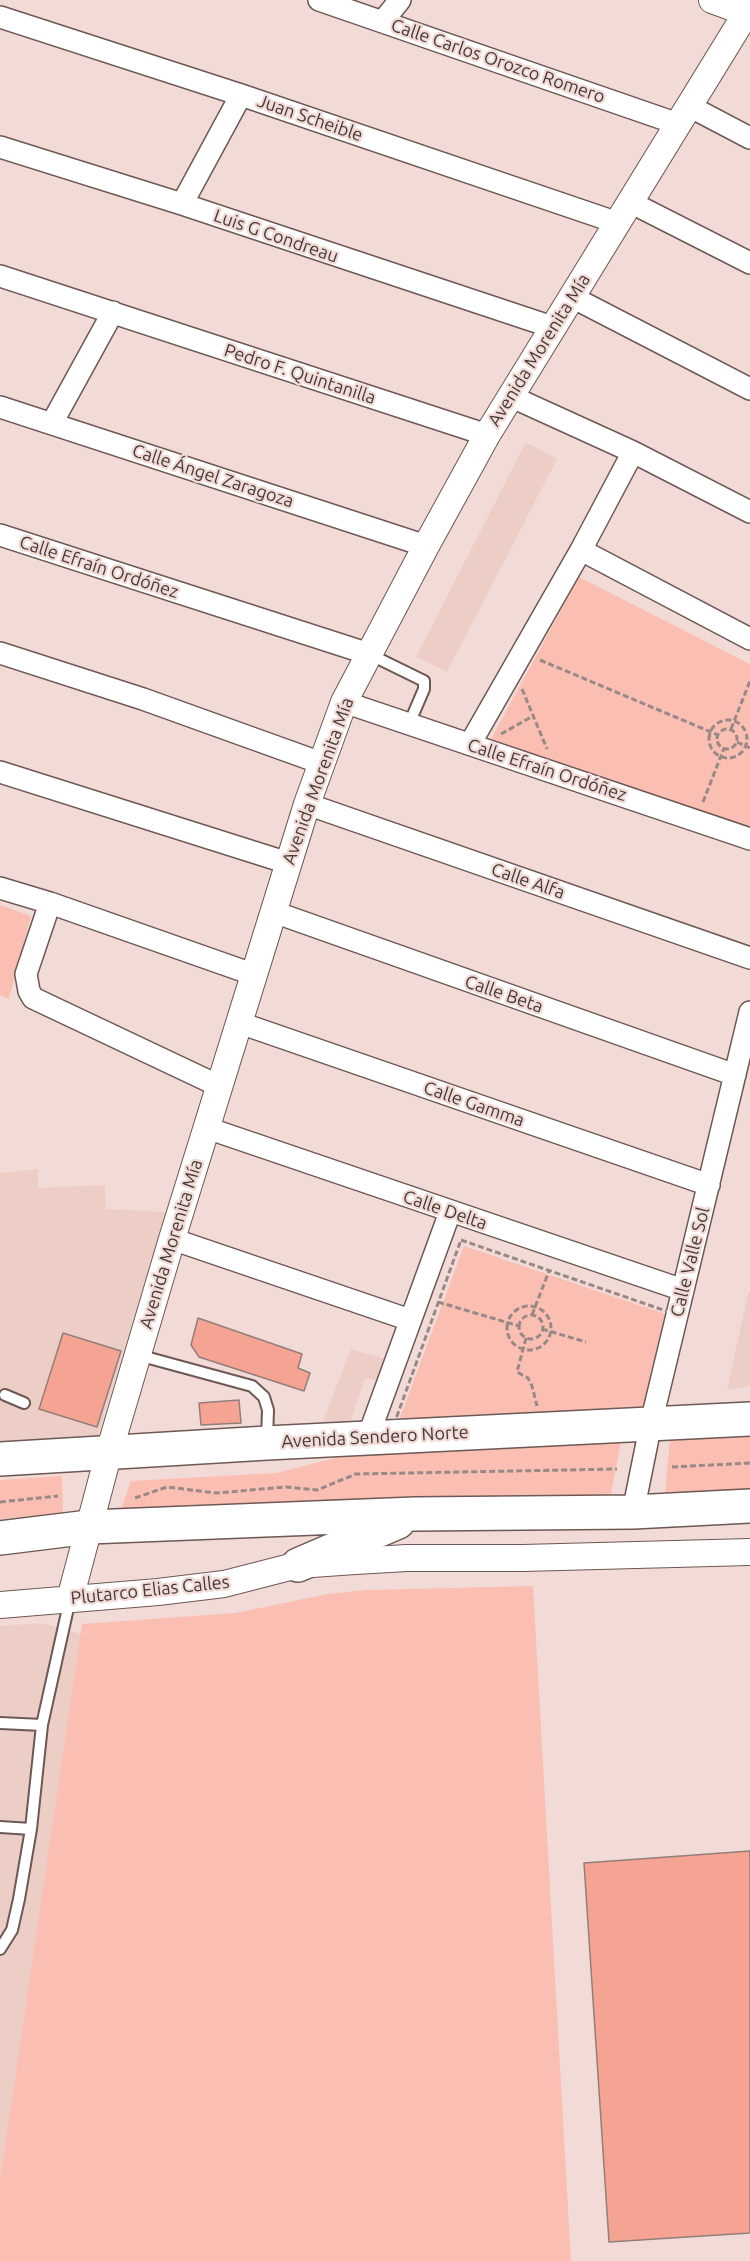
<!DOCTYPE html>
<html>
<head>
<meta charset="utf-8">
<style>
	body { margin:0 }
	canvas { display:block; background:#f2dbd6 }
</style>
</head>
<body>
<canvas width="750" height="2261"></canvas>
<script>
const ctx = document.querySelector('canvas').getContext('2d');
ctx.lineJoin = 'round';
function paint(path, color) { ctx.fillStyle = color; ctx.fill(path, 'evenodd'); }
const toPath = rows => new Path2D(rows.map(r => 'M' + r).join(''));
function trace(path, color, width, dash) { ctx.strokeStyle = color; ctx.lineWidth = width; ctx.lineCap = dash ? 'butt' : 'round'; ctx.setLineDash(dash || []); ctx.stroke(path); }
function label(font, color, halo, rows, align = 'center') {
  ctx.font = font + ' Ubuntu,sans-serif'; ctx.lineWidth = 4.5; ctx.setLineDash([]); ctx.textBaseline = 'middle'; ctx.strokeStyle = halo; ctx.fillStyle = color; for (const [text, x, y, turn = 0] of rows) {
    ctx.save(); ctx.translate(x, y); ctx.rotate((+turn || 0) * Math.PI / 180); ctx.textAlign = isNaN(turn) ? turn : align; if (halo) ctx.strokeText(text, 0, 0); ctx.fillText(text, 0, 0); ctx.restore();
  }
}
paint(toPath([
	[526,442,557,459,447,672,416,657],
	[38,1169,38,1188,105,1185,106,1209,166,1212,95,1445,0,1449,0,1173],
	[748,1293,750,1294,750,1386,727,1390],
	[351,1349,389,1360,381,1381,365,1378,348,1429,319,1431],
	[41,1623,81,1634,0,2179,0,1626]
]), '#edcec7');
paint(toPath([
	[579,577,750,664,750,830,491,739],
	[0,905,31,916,9,999,0,995],
	[464,1246,665,1314,643,1406,398,1423],
	[750,1434,750,1489,665,1493,670,1439],
	[621,1441,610,1499,118,1518,131,1481,276,1473,347,1455],
	[62,1476,63,1513,0,1519,0,1480],
	[533,1586,571,2261,0,2261,0,2179,82,1624,235,1613,328,1594,365,1590]
]), '#fabfb2');
const building = toPath([
	[198,1318,302,1354,298,1368,310,1373,304,1391,199,1357,191,1345,198,1318],
	[63,1333,121,1351,97,1427,39,1409,63,1333],
	[239,1400,241,1423,201,1425,199,1403,239,1400],
	[750,1851,750,2233,609,2242,584,1863,750,1851]
]);
paint(building, '#f5a392');
trace(building, '#937e7a', 1.5);
const service = toPath([
	[369,654,424,681,424,689,409,724],
	[138,1355,252,1386,264,1397,268,1410,267,1439],
	[5,1395,24,1403],
	[0,1723,42,1725],
	[0,1827,31,1829],
	[0,1949,12,1930,19,1899,31,1829,42,1725,70,1599]
]);
const minor = toPath([
	[319,0,678,124],
	[0,17,241,95,618,223],
	[383,21,400,0],
	[689,106,750,138],
	[0,147,182,204,552,327],
	[630,202,750,263],
	[182,204,241,95],
	[0,276,487,435],
	[572,297,750,389],
	[510,396,633,452,750,512],
	[0,407,426,546],
	[52,423,113,312],
	[0,535,369,654],
	[581,550,750,639],
	[0,653,143,699,321,763],
	[344,702,750,839],
	[470,744,581,550,633,452],
	[0,772,288,863],
	[307,804,750,958],
	[0,888,50,903,255,975],
	[50,903,26,974,29,991,33,998,219,1086],
	[274,912,735,1075],
	[240,1023,709,1185],
	[207,1128,683,1290],
	[172,1239,410,1320],
	[368,1437,450,1212],
	[633,1512,651,1423,750,1012]
]);
const tertiary = toPath([
	[712,0,750,14],
	[70,1599,109,1452,172,1239,307,804,344,702,426,546,487,435,750,7],
	[0,1605,158,1592,224,1584,298,1565,355,1561,407,1558,523,1558,750,1552]
]);
const primary = toPath([
	[0,1459,267,1443,750,1419],
	[0,1538,89,1527,415,1514,633,1512,750,1506],
	[298,1565,398,1522]
]);
trace(service, '#6c5854', 14);
trace(minor, '#6c5854', 24);
trace(tertiary, '#6c5854', 28);
trace(primary, '#6c5854', 36);
trace(toPath([
	[540,660,718,735],
	[522,689,547,749],
	'709 739a19 19 0 1 1 38 0a19 19 0 1 1-38 0Z',
	'717 739a10 10 0 1 1 20 0a10 10 0 1 1-20 0Z',
	[731,729,750,681],
	[501,734,533,716],
	[737,742,750,748],
	[703,802,724,748],
	[461,1240,669,1312,646,1410,393,1427,461,1240],
	[438,1302,519,1326],
	'507 1328a22 22 0 1 1 44 0a22 22 0 1 1-44 0Z',
	[532,1315,549,1271],
	'519 1327a12 12 0 1 1 24 0a12 12 0 1 1-24 0Z',
	[542,1329,586,1342],
	[526,1338,517,1372,528,1378,532,1386,537,1406],
	[672,1467,750,1463],
	[135,1498,167,1487,216,1493,286,1487,317,1490,356,1474,617,1469],
	[0,1502,58,1496]
]), '#998986', 3, [6, 3]);
trace(service, '#fff', 10);
trace(minor, '#fff', 21);
trace(tertiary, '#fff', 26);
trace(primary, '#fff', 33);
label('18px', '#443b39', '#f2dbd6', [
	["Calle Carlos Orozco Romero",498,61,19],
	["Juan Scheible",310,118,19],
	["Luis G Condreau",276,236,19],
	["Avenida Morenita Mía",539,350,-58],
	["Pedro F. Quintanilla",300,374,18],
	["Calle Ángel Zaragoza",213,476,18],
	["Calle Efraín Ordóñez",99,567,18],
	["Calle Efraín Ordóñez",547,770,18],
	["Avenida Morenita Mía",318,781,-70],
	["Calle Alfa",528,881,19],
	["Calle Beta",504,994,19],
	["Calle Gamma",474,1104,19],
	["Calle Delta",445,1210,19],
	["Avenida Morenita Mía",171,1244,-73],
	["Calle Valle Sol",690,1262,-76],
	["Avenida Sendero Norte",375,1437,-3],
	["Plutarco Elias Calles",150,1590,-6]
]);
</script>
</body>
</html>
